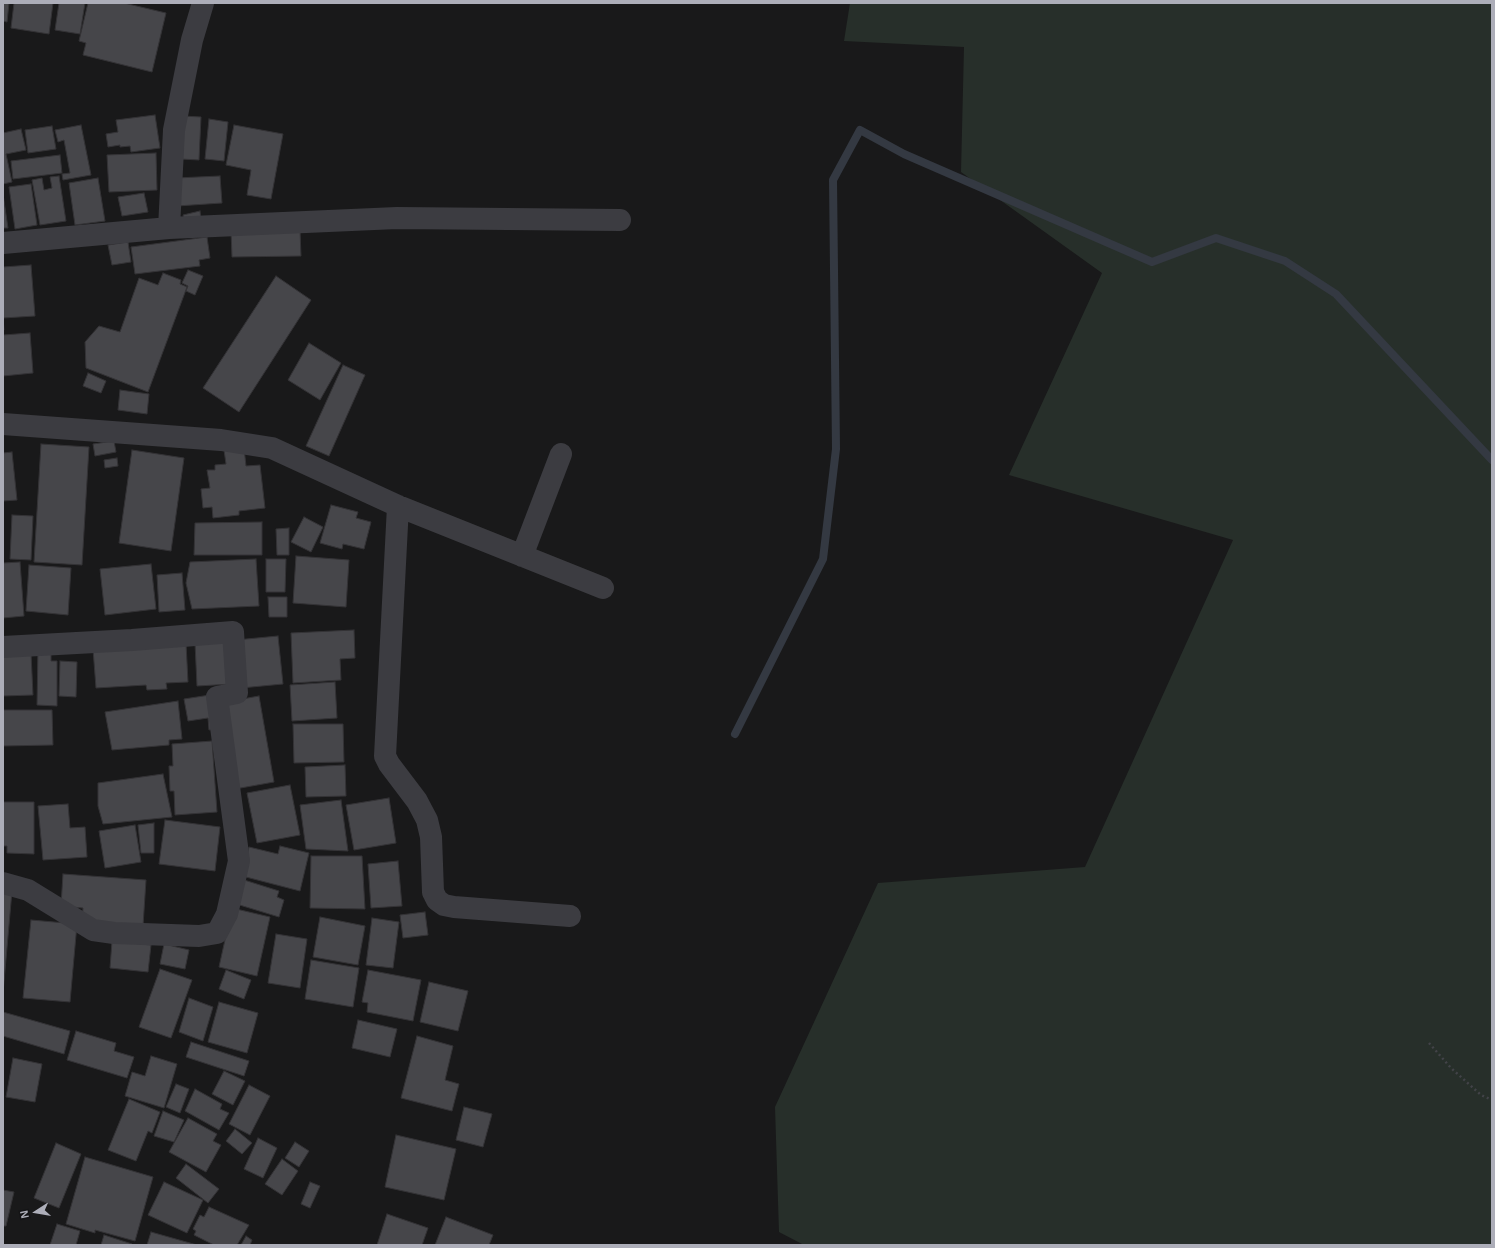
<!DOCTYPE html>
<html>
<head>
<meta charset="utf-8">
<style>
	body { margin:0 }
	#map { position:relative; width:1495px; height:1248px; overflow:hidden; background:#19191a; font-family:Arial,sans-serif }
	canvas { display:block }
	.frame { position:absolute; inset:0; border:4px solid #adaeb9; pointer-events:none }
	.north { position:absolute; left:16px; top:1192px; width:40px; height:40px; -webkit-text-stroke:3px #141416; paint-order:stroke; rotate:258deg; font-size:11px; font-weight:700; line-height:16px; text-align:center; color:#adaeb9 }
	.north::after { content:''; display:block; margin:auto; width:14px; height:18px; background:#adaeb9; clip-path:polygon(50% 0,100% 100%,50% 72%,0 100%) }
</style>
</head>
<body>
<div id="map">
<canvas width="1495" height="1248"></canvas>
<div class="frame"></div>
<div class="north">N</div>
</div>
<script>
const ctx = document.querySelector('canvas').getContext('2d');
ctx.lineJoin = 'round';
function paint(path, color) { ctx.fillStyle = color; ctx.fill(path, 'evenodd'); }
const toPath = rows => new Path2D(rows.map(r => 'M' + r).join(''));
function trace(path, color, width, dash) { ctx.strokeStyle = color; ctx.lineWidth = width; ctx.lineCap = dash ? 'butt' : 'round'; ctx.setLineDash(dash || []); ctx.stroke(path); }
paint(toPath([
	[850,3,1492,3,1492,1245,804,1245,779,1232,775,1107,878,883,1085,867,1233,540,1009,475,1102,273,961,172,964,47,844,41]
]), '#272f2a');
trace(toPath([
	[735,734,823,559,836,449,833,180,860,130,904,154,1152,262,1216,238,1285,261,1336,294,1492,460]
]), '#343942', 8);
const building = toPath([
	[3,3,9,3,7,22,3,21,3,3],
	[14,3,53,3,49,34,11,28,14,3],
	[59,3,85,3,80,34,55,30,59,3],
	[88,3,124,3,166,13,152,72,83,55,86,43,79,41,88,3],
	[155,115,160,148,131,152,130,146,120,147,120,145,108,147,106,134,118,132,116,120,155,115],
	[183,116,201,117,199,160,181,159,183,116],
	[209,119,228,122,224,161,205,159,209,119],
	[81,125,91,175,63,180,62,174,70,173,64,140,58,142,55,130,81,125],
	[234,125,283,134,271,199,247,195,251,170,226,165,234,125],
	[52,126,56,149,28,153,25,130,52,126],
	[21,129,26,150,6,154,12,182,3,184,3,133,21,129],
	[156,153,157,190,109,192,107,155,156,153],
	[60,155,62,173,13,179,11,161,60,155],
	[59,176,66,221,40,225,32,180,42,178,44,190,52,188,50,177,59,176],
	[220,176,222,203,177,206,176,178,220,176],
	[98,178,105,221,75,225,69,183,98,178],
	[31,184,37,225,15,229,9,187,31,184],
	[144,193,148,212,122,216,118,197,144,193],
	[3,194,8,228,3,228,3,194],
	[200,211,201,220,185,223,183,215,200,211],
	[300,230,301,256,232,257,231,231,300,230],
	[207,237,210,258,199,260,200,266,135,274,131,247,207,237],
	[128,242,131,262,112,265,108,245,128,242],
	[31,265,35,316,3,318,4,330,3,330,3,267,31,265],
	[188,270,203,276,195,295,186,291,188,286,182,283,188,270],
	[163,273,181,280,180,284,187,287,148,392,86,368,85,342,99,326,120,332,139,278,158,285,163,273],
	[276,276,311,300,239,412,203,388,276,276],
	[30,333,33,373,3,376,3,335,30,333],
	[309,343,341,363,320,400,288,380,309,343],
	[343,365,365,375,329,456,306,446,343,365],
	[88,373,106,381,101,393,83,386,88,373],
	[120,390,149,394,147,414,118,410,120,390],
	[114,441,116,452,95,456,93,444,114,441],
	[41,444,89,447,82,565,34,562,41,444],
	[244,448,246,466,260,465,265,508,239,511,239,515,213,518,212,507,203,508,201,489,210,488,207,470,215,470,215,465,226,464,224,450,244,448],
	[132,450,184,458,171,551,119,543,132,450],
	[12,452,17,500,3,501,3,453,12,452],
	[117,458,118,466,105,468,104,460,117,458],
	[331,505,358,512,356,518,371,522,364,549,343,544,342,549,320,543,331,505],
	[12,515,33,516,31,560,10,559,12,515],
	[304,517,323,527,311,552,291,542,304,517],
	[262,522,262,555,194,555,195,523,262,522],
	[289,528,289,555,277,555,276,529,289,528],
	[296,556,349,560,346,607,293,603,296,556],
	[256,559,259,606,192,609,186,583,190,562,256,559],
	[266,559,286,559,285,592,266,592,266,559],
	[20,562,24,616,3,618,3,563,20,562],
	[151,564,156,609,105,615,100,569,151,564],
	[29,565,71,568,68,615,26,611,29,565],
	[182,573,185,610,159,612,157,575,182,573],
	[268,597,287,597,287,617,269,617,268,597],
	[354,630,355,658,340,659,341,680,293,683,291,633,354,630],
	[278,636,283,684,241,688,236,640,278,636],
	[231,641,232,684,197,686,195,643,231,641],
	[186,643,188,682,166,683,167,689,147,690,146,685,96,688,93,649,186,643],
	[38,647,51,647,51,661,57,661,57,706,37,705,38,647],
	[31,653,33,695,3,696,3,656,31,653],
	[60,661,77,662,76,697,59,696,60,661],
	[335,682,337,718,292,721,290,685,335,682],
	[210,695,215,729,209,730,208,718,188,721,184,699,210,695],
	[259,696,274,782,235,789,220,703,259,696],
	[178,701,182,739,169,740,169,745,112,750,105,712,178,701],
	[3,710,52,710,53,745,3,746,3,710],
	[293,724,343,724,344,762,294,763,293,724],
	[212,741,217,812,175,815,174,791,170,791,169,766,173,766,172,744,212,741],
	[345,765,346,796,306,797,305,767,345,765],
	[163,774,172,817,103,824,98,806,98,783,163,774],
	[290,785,300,835,257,843,247,793,290,785],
	[389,798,396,843,354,850,346,805,389,798],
	[341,800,348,851,306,849,300,805,341,800],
	[3,802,34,802,34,854,7,853,7,846,3,846,3,802],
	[68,804,70,828,85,827,87,857,43,860,38,806,68,804],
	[165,820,220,827,215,871,159,864,165,820],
	[154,823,154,853,141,853,138,825,154,823],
	[135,825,141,862,105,868,99,831,135,825],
	[280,846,309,853,300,891,242,876,249,847,278,854,280,846],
	[311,856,362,856,365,909,310,908,311,856],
	[398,861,402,906,371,908,368,864,398,861],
	[63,874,146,880,143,926,82,922,83,908,61,906,63,874],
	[241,879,279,891,277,897,284,900,279,917,233,903,241,879],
	[3,890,12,891,3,993,3,890],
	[232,908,270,917,257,976,219,967,232,908],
	[425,912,428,935,403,938,400,915,425,912],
	[320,917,365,926,358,965,313,957,320,917],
	[372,918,399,922,393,968,366,965,372,918],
	[31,920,77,924,70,1002,23,998,31,920],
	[276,934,307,939,300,988,268,983,276,934],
	[112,941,151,945,148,972,110,968,112,941],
	[164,944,189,950,185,969,160,964,164,944],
	[311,960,359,968,353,1007,305,999,311,960],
	[160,969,192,980,171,1038,139,1027,160,969],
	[226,970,251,980,244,999,219,989,226,970],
	[368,970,421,980,413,1021,367,1012,368,1003,362,1002,368,970],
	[429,982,468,991,458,1031,420,1022,429,982],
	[189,998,213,1007,203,1041,179,1032,189,998],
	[219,1002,258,1013,247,1053,208,1042,219,1002],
	[3,1012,70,1031,64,1054,3,1036,3,1012],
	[358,1020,397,1029,390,1057,352,1048,358,1020],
	[76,1031,116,1043,114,1051,134,1057,127,1078,67,1060,76,1031],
	[417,1036,453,1046,445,1080,459,1084,452,1111,401,1098,417,1036],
	[191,1042,249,1061,244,1076,186,1057,191,1042],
	[151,1056,177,1064,164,1108,125,1096,132,1072,145,1076,151,1056],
	[13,1058,42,1064,35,1102,6,1097,13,1058],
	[224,1071,245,1081,233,1105,212,1094,224,1071],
	[176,1084,189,1089,180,1113,166,1107,176,1084],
	[249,1085,270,1096,250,1135,229,1124,249,1085],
	[195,1089,222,1104,220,1109,229,1113,219,1130,185,1111,195,1089],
	[129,1099,160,1112,152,1133,148,1131,136,1161,108,1150,129,1099],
	[464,1107,492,1114,483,1147,456,1140,464,1107],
	[163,1111,184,1120,174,1142,154,1136,163,1111],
	[188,1118,217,1134,213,1141,221,1145,206,1172,169,1152,188,1118],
	[235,1129,252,1143,242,1154,226,1141,235,1129],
	[396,1135,456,1149,444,1200,385,1187,396,1135],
	[258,1138,277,1148,263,1178,244,1169,258,1138],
	[295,1142,309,1151,299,1167,285,1158,295,1142],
	[56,1143,81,1154,59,1208,34,1198,56,1143],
	[85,1157,153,1177,135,1241,95,1230,95,1233,66,1224,85,1157],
	[282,1159,298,1171,282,1195,265,1184,282,1159],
	[186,1164,219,1189,208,1203,176,1178,186,1164],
	[164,1182,203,1200,187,1233,148,1215,164,1182],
	[310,1182,320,1186,310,1208,301,1204,310,1182],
	[3,1190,14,1192,6,1226,3,1226,3,1190],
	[209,1207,249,1225,237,1245,214,1245,194,1235,196,1231,193,1229,200,1215,204,1217,209,1207],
	[387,1214,428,1228,422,1245,377,1245,387,1214],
	[446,1217,493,1235,489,1245,435,1245,446,1217],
	[57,1224,80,1231,76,1245,50,1245,57,1224],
	[151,1232,197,1245,147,1245,151,1232],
	[104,1235,132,1244,132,1245,101,1245,104,1235],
	[246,1236,252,1240,250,1245,241,1245,246,1236]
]);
paint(building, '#46464a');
trace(building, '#343336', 1);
trace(toPath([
	[1429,1043,1451,1068,1481,1095,1492,1100]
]), '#424348', 2.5, [2, 3]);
trace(toPath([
	[169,228,174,130,192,40,203,3],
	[3,243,169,228,397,218,620,220],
	[3,424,221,440,272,448,398,506,603,588],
	[398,506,385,756,389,764,417,801,427,820,431,837,433,892,437,900,444,905,454,907,570,916],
	[522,556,561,454],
	[3,647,132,640,233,632,237,693,217,697,239,861,227,914,217,933,199,936,114,933,93,930,28,890,3,883]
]), '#3c3c41', 22);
</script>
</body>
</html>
